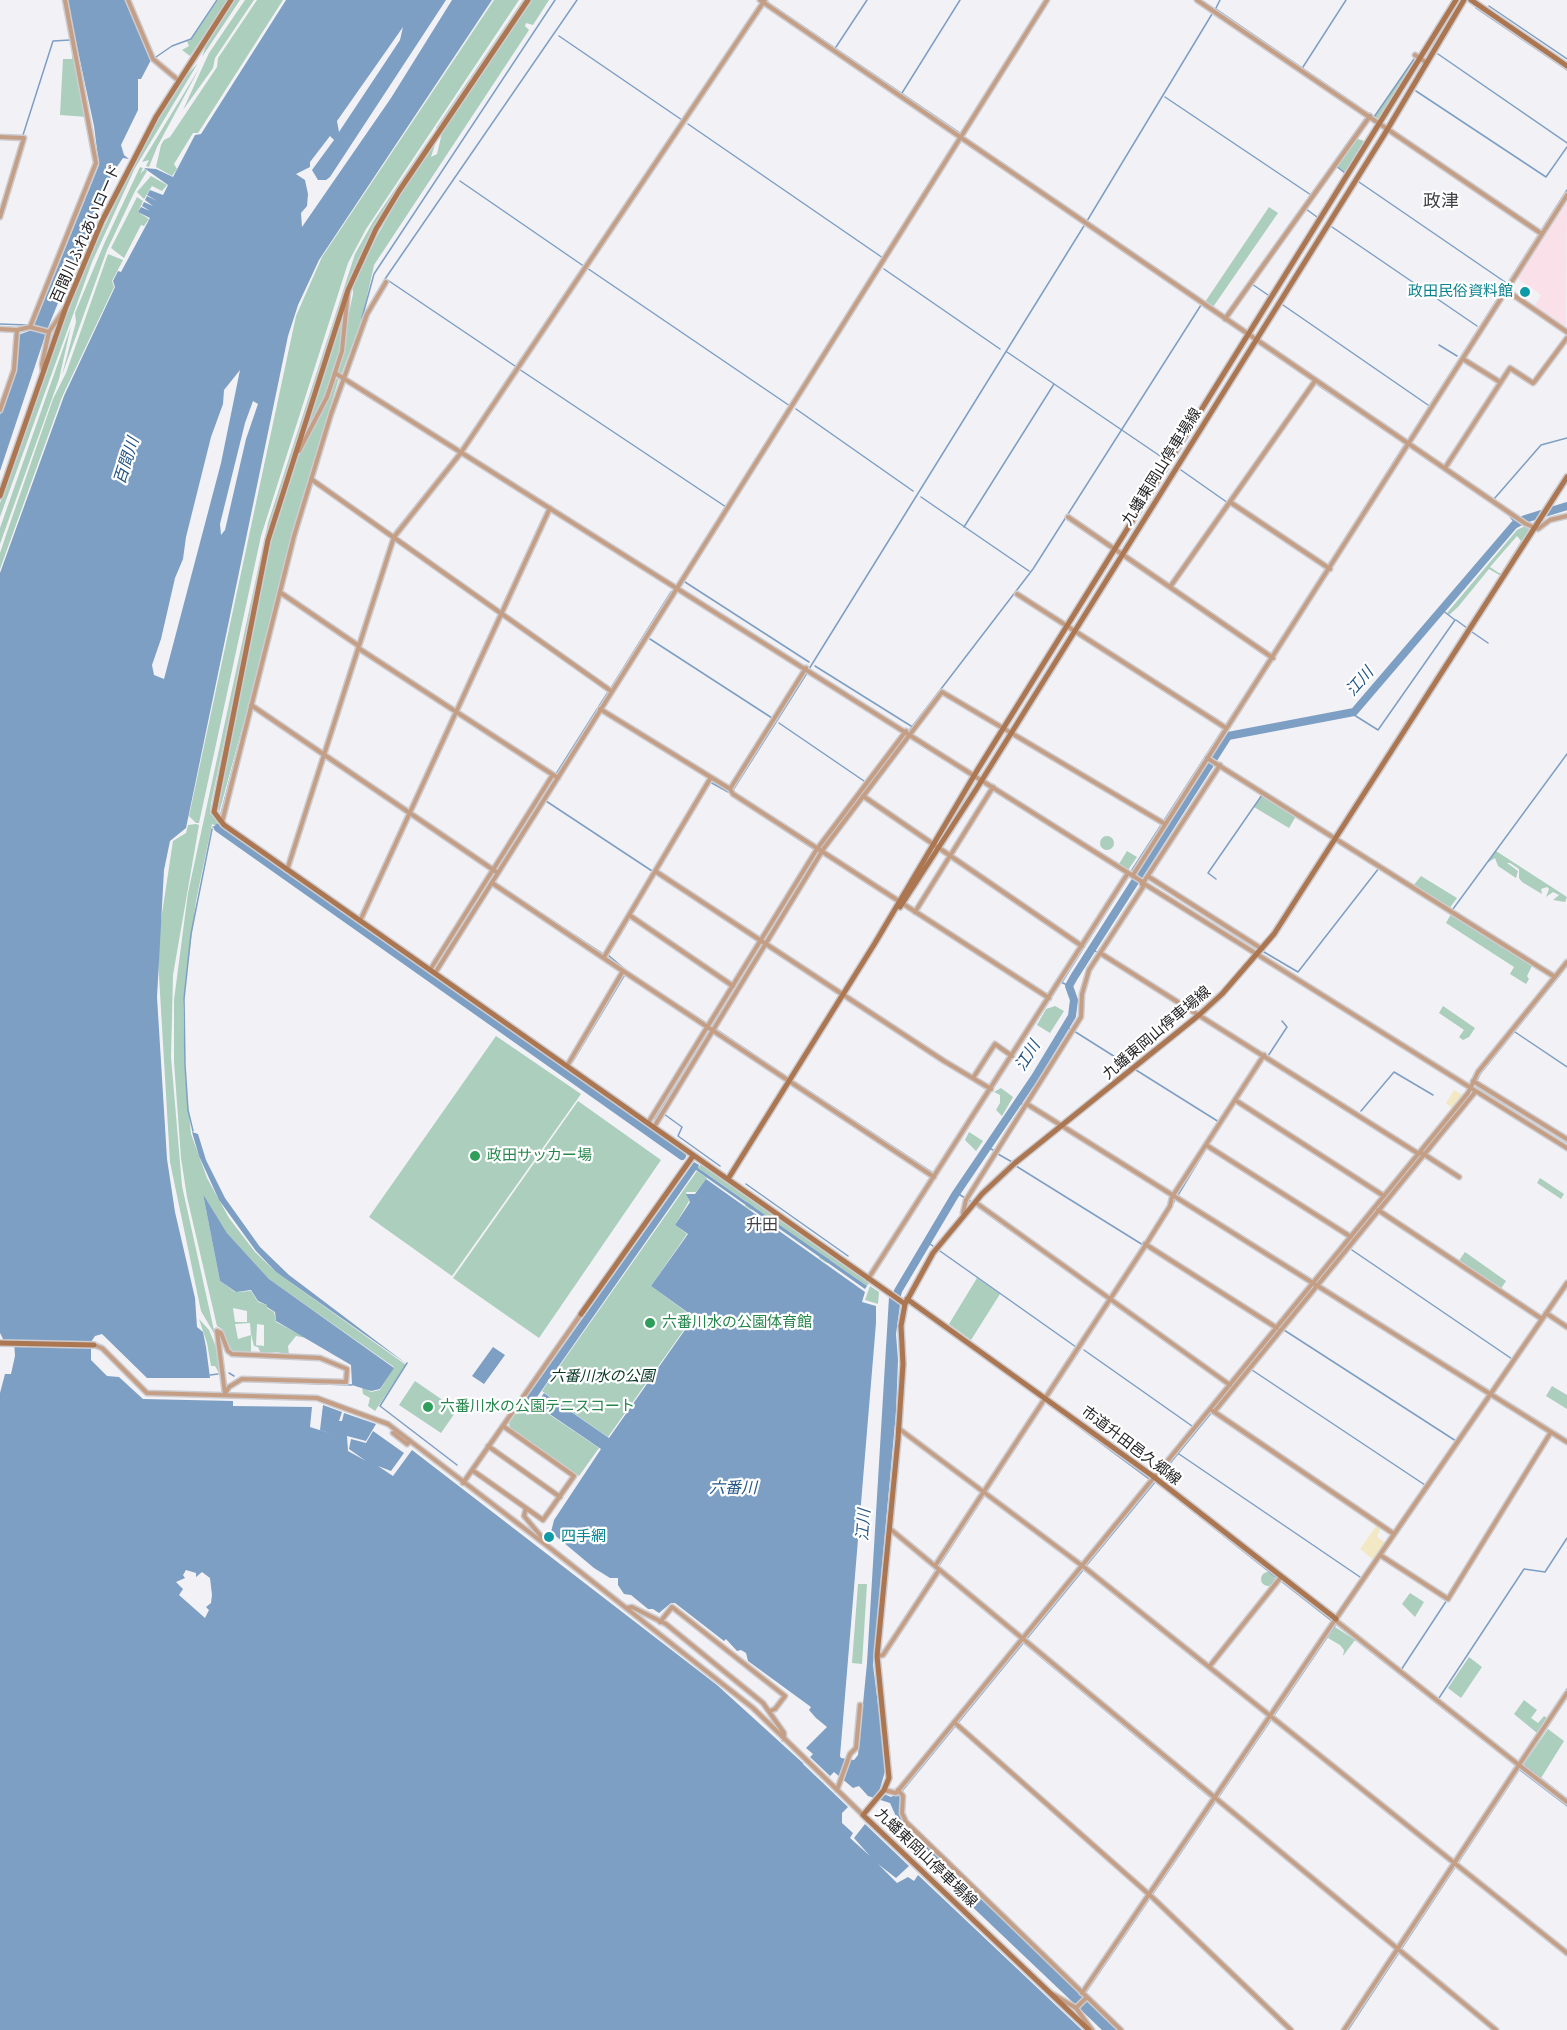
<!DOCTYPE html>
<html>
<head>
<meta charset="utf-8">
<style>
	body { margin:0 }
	canvas { display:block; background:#f2f1f6 }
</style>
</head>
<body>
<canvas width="1567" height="2030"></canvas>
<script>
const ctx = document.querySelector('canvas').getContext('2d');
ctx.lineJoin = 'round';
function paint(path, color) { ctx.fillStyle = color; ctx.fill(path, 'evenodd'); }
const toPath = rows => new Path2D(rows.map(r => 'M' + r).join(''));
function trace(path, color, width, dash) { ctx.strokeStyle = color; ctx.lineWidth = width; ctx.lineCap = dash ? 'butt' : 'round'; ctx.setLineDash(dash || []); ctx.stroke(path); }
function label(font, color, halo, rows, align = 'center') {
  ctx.font = font + ' "PT Serif","Noto Sans JP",serif'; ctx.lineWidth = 4.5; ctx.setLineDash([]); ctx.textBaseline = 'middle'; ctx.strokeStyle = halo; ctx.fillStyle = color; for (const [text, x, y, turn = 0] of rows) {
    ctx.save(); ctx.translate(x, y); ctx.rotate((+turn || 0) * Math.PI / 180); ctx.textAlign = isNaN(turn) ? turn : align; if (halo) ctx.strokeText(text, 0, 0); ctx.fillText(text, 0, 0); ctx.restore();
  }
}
paint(toPath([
	[1564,203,1567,204,1566,329,1534,307,1541,295,1516,277]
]), '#f9e0e9');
paint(toPath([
	[218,0,228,0,190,56,182,50,189,46,187,41,191,40],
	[235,0,240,0,202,57,208,40],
	[245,0,254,0,215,58,213,68,183,110,209,53],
	[257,0,283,0,198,133,193,133,174,164,177,169,172,176,156,167,161,145,164,140,170,137,217,67,218,58],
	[494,0,519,0,366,229,348,263,261,536,199,823,196,823,189,816,296,316,322,257],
	[523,0,525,0,437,129,436,128],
	[530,0,549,0,533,25,526,23,525,26,529,30,374,265,362,319,341,375,337,370,353,294,353,286,364,260,402,191,437,138,431,157,437,154,442,133],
	[72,56,74,56,87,117,60,115,63,59,72,59],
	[1414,60,1378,120,1374,117],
	[198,63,135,168,92,262,0,517,0,503,48,364,88,261,142,147,177,86],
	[200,67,157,147,149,167,146,166,149,160,142,162],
	[433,133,392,198,351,278,336,315,269,529,211,803,210,813,218,823,217,826,212,824,196,901,183,1005,185,1075,191,1134,207,1178,229,1218,255,1252,276,1272,406,1365,375,1411,368,1406,370,1398,363,1394,362,1387,371,1392,380,1390,394,1367,269,1279,227,1233,203,1194,220,1281,235,1292,251,1291,258,1302,267,1305,267,1308,274,1312,276,1322,306,1338,296,1336,288,1346,289,1355,277,1352,261,1354,258,1347,254,1346,251,1334,251,1352,232,1352,222,1329,217,1326,187,1197,181,1158,174,1062,174,1000,188,893,268,523,355,254,373,222],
	[233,1308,247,1311,247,1322,235,1322],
	[250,1323,251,1335,238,1339,235,1324],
	[257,1324,264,1325,264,1346,256,1345],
	[1355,138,1364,141,1345,172,1336,166],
	[140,167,143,168,140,174,145,169,147,171,135,191,107,250,62,375,76,322,75,313,104,244],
	[151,176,167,185,162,191,152,186,144,199,137,192],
	[137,197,143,201,138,212,149,219,144,226,141,225,124,258,111,248],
	[1269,207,1278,213,1213,307,1205,302],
	[108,254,123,260,112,281,114,287,62,397,0,569,0,553,6,535,53,399,66,373],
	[347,301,340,352,325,397,301,442],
	[71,326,59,379,0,544,0,528],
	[339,378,292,532,273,614,219,813,217,803,260,582,276,520,296,457,302,451,334,380],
	[1525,526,1530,530,1501,576,1489,569,1458,607,1449,615,1447,613,1517,530],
	[1517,536,1521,541,1501,573,1499,573,1490,567],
	[1262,795,1296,816,1289,828,1254,807],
	[196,824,199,825,173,975,171,1057,182,1186,215,1335,201,1311,170,1162,158,959,160,927,173,841,186,833,188,825],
	'1100 843a7 7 0 1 1 14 0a7 7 0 1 1-14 0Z',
	[1127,851,1137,857,1128,870,1119,864],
	[1496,851,1567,897,1565,902,1553,900,1559,895,1553,892,1546,897,1549,889,1547,887,1541,889,1542,894,1522,882,1519,878,1519,869,1510,863,1507,863,1518,871,1516,878,1498,866,1495,858,1487,863],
	[1421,876,1457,898,1449,909,1413,886],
	[1451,914,1532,966,1527,976,1529,979,1526,984,1510,974,1514,967,1446,923],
	[1055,1006,1064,1011,1050,1033,1037,1025,1046,1009],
	[1443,1006,1475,1028,1469,1037,1463,1040,1459,1037,1464,1030,1439,1013],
	[496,1036,581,1094,452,1276,369,1217],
	[1001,1088,1013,1097,1002,1116,996,1110,1000,1103,1000,1095,994,1092],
	[578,1101,661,1160,539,1338,453,1278],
	[969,1132,983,1141,976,1151,965,1140],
	[701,1164,870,1282,867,1286,830,1260,827,1263,819,1258,821,1254,754,1207,751,1210,745,1206,747,1202,698,1168],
	[697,1171,707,1178,696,1192,686,1192,689,1201,675,1225,687,1234,651,1286,693,1317,608,1437,542,1391],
	[1540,1178,1564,1194,1561,1199,1537,1183],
	[1465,1252,1506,1281,1500,1290,1458,1262],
	[977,1278,1000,1294,971,1340,949,1324],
	[870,1286,879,1292,878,1304,865,1300],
	[199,1319,209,1330,216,1347,220,1375,215,1366,211,1366,207,1343],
	[415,1381,457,1410,441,1433,399,1405],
	[1552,1386,1567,1395,1567,1409,1546,1396],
	[526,1399,599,1448,579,1476,510,1428,509,1423],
	'1261 1579a7 7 0 1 1 14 0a7 7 0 1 1-14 0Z',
	[858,1584,867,1584,862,1664,852,1663],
	[1410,1593,1424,1602,1415,1617,1402,1604],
	[1335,1627,1355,1640,1343,1656,1344,1650,1340,1645,1328,1638],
	[1469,1657,1482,1667,1461,1698,1448,1688],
	[1524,1700,1537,1710,1531,1718,1538,1723,1544,1716,1547,1718,1537,1733,1514,1714],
	[1548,1729,1564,1741,1541,1778,1524,1764]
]), '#abcebd');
paint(toPath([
	[1454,1090,1464,1096,1453,1109,1446,1103],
	[1377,1525,1381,1527,1377,1537,1386,1543,1374,1560,1360,1549]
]), '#f2e8c3');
paint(toPath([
	[67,0,125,0,151,60,141,79,138,79,138,110,121,145,124,155,129,159,123,158,112,174,80,249,47,330,0,471,0,415,15,370,18,335,32,330,99,165,94,126],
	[286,0,446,0,330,177,326,180,318,180,312,170,334,140,330,136,310,162,310,167,296,174,305,180,308,194,307,206,301,213,302,227,391,98,452,0,492,0,319,260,298,305,288,336,186,828,170,841,164,870,157,997,167,1159,175,1212,195,1298,197,1327,203,1332,206,1347,210,1378,147,1378,102,1334,95,1336,91,1342,91,1360,107,1376,119,1377,143,1399,233,1401,233,1406,312,1407,310,1427,332,1434,320,1430,323,1405,342,1412,339,1421,342,1421,344,1413,376,1424,366,1441,347,1436,348,1451,366,1461,349,1449,351,1439,366,1443,373,1431,404,1453,391,1471,378,1466,393,1476,412,1450,717,1685,804,1764,813,1754,806,1748,827,1727,816,1718,809,1710,811,1707,748,1661,746,1653,741,1650,737,1651,726,1639,724,1641,675,1603,671,1603,659,1613,653,1609,648,1609,631,1595,624,1594,618,1585,618,1578,610,1578,594,1568,551,1532,554,1520,601,1449,526,1398,694,1162,699,1165,698,1168,867,1286,865,1289,696,1170,537,1397,540,1399,544,1393,609,1438,694,1317,651,1286,688,1234,675,1225,690,1202,686,1194,695,1194,706,1179,865,1292,862,1302,876,1306,876,1323,840,1756,841,1758,854,1760,858,1755,867,1663,889,1297,900,1305,896,1334,898,1360,896,1412,873,1665,886,1768,879,1792,891,1797,898,1793,902,1796,901,1816,907,1825,1119,2030,1102,2030,921,1858,908,1843,890,1803,868,1796,859,1786,853,1788,834,1772,823,1783,848,1807,842,1813,842,1823,853,1833,850,1838,870,1856,854,1838,865,1824,909,1866,896,1878,878,1864,897,1883,908,1877,914,1881,918,1875,1082,2030,0,2030,0,1393,5,1374,11,1374,15,1356,14,1341,4,1341,0,1333,0,573,64,396,115,287,113,281,118,271,121,272,150,218,138,212,141,207,150,211,142,206,144,202,153,206,145,200,147,196,157,201,147,195,150,190,163,195,168,185,144,168,156,169,173,177,195,135,201,134],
	[403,27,400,40,339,132,337,121],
	[240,370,221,463,164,679,154,675,152,665,161,639,175,578,183,559,186,537,211,437,223,404,224,390],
	[253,401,258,404,246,439,225,530,221,535,220,524,245,423],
	[186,1570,196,1573,196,1577,202,1572,210,1578,212,1595,211,1603,206,1607,209,1610,205,1618,179,1595,183,1589,176,1582,185,1578,183,1575],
	[192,1132,198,1134,206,1160,225,1198,260,1247,289,1275,408,1365,276,1272,256,1251,219,1200,199,1156],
	[203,1194,227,1233,269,1279,394,1368,380,1389,371,1391,352,1385,351,1365,276,1321,275,1312,267,1307,267,1305,258,1301,251,1290,236,1292,220,1281],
	[493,1347,505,1355,484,1384,472,1376]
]), '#7d9fc4');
paint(toPath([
	[810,1757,830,1776,823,1783,803,1764]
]), '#f2f1f6');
trace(toPath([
	[766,1,960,133],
	[1489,6,1567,59],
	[1476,8,1567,70],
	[1216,9,1374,117,1414,59],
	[1215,10,1220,0],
	[559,36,682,120],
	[836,47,867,0],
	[1438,54,1567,143],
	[156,57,172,46,191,39,217,0],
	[721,62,760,3],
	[1303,67,1346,0],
	[1416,91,1546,177,1567,147],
	[902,93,960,0],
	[1165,97,1311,195],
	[688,124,883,258],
	[23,135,53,41,70,40],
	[967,139,988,153],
	[953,145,958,138],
	[1336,166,1345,173],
	[460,181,585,267],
	[1359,182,1505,282],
	[1306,209,1317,217],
	[0,210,12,171],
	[1083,219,1094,226],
	[1332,227,1477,326],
	[891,244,932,180],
	[587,268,790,406],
	[884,269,1000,349],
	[1251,279,1369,113],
	[389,281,515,366],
	[1252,284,1268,295],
	[1283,305,1428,405],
	[362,318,374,274,555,0],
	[0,324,27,325],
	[1439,345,1457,356],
	[1007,352,1166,460],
	[519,369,726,507],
	[344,381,375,401],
	[1316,384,1404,443],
	[333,402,365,314,385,279,577,0],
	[796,409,913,491],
	[770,437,812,370],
	[1408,440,1567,190],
	[1181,470,1228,503],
	[1457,479,1508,514,1516,524],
	[921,497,1029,571],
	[1494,499,1541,445,1567,438],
	[1245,514,1326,569],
	[964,527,1054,384],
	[287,555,320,444],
	[1328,567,1405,444],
	[685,582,809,662],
	[1456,620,1467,628],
	[1472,632,1488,643],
	[650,639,772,718],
	[359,651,424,692],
	[815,666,911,726],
	[809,669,1087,221,1212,14],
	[1139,670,1218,720],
	[611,688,671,592],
	[946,692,1000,724],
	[1351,713,1378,730,1455,620,1442,610],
	[779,723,864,781],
	[908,732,1033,569,1201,305],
	[556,774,608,692],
	[710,782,730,793,733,790,807,673],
	[737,799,812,848],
	[546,801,652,871],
	[221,814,253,690],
	[213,827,218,827],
	[288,861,393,534,458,453,581,270],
	[1132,870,1262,669],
	[283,875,284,873],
	[1139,876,1144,877],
	[1216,879,1208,873,1262,795],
	[495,883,603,954],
	[684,892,757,941],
	[1453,909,1567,754],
	[632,914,646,890],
	[767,947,838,994],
	[1092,949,1098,953],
	[1264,952,1298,972,1379,868],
	[437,965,554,778],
	[634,976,706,1023],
	[429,978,430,976],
	[1062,982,1116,896],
	[847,1000,986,1089],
	[1066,1026,1070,1029],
	[716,1029,786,1076],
	[1074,1031,1131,1067],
	[1515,1032,1567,1067],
	[1268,1056,1287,1027,1282,1021],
	[573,1061,627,971,608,955,630,918],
	[1136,1070,1219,1122],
	[566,1075,567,1072],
	[1477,1081,1480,1074,1567,966],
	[795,1082,933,1173],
	[1018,1101,1022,1104],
	[1029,1108,1054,1123],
	[1361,1111,1394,1072,1433,1095],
	[664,1114,682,1127,678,1136,720,1166],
	[655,1119,820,849,906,736],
	[1540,1125,1567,1142],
	[193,1131,188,1110,185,1065,184,999,191,934,212,829],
	[647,1131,648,1129],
	[987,1147,993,1150],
	[998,1154,1012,1162],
	[1016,1166,1143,1245],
	[746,1184,848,1256],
	[957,1193,965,1198],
	[968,1200,970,1201],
	[976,1206,1107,1299],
	[1157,1230,1207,1147],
	[1359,1231,1476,1085],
	[927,1242,933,1246],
	[1352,1250,1512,1359],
	[940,1251,1076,1347],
	[874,1273,1061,982,1069,986],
	[1113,1304,1225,1384],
	[1550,1310,1567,1287],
	[1284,1330,1456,1441],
	[1084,1350,1192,1426],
	[407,1363,380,1406,457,1465],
	[1252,1370,1425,1485],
	[229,1373,234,1376],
	[210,1375,218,1374],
	[241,1381,352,1385],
	[1048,1398,1103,1314],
	[1048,1404,1149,1479],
	[1179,1454,1360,1577],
	[1158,1478,1212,1412],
	[1156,1482,1277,1578],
	[1068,1558,1079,1566],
	[1086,1566,1155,1482],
	[1093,1577,1267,1716],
	[1281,1581,1515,1765],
	[1338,1620,1548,1314],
	[1339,1620,1395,1665],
	[1025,1644,1211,1798],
	[884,1650,1045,1402],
	[1401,1670,1447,1600],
	[1439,1698,1524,1569,1545,1572,1567,1538],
	[1273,1720,1283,1728],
	[1520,1761,1567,1689],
	[1524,1765,1567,1799],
	[1520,1770,1567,1806],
	[902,1791,1083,1570],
	[1366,1925,1395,1949],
	[1398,1952,1493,2030],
	[1086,1992,1336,1624],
	[1348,2030,1567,1697]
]), '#7d9fc4', 1.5);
trace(toPath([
	[218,828,682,1156],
	[893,1312,898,1291,955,1195,1035,1077,1072,1016,1074,1000,1069,986,1074,977,1228,736,1354,712,1514,525,1525,519,1567,506]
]), '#7d9fc4', 8);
const street = toPath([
	[128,0,153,59,178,80],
	[760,0,1526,524,1538,529,1550,520,1567,516],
	[1197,0,1542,234],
	[1415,55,1427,63],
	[0,137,24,138,0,217],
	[1506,290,1567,332],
	[1225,319,1370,116],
	[30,327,96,163,65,0],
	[0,329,17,330,30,327,49,332,65,308],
	[1463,359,1500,382],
	[43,372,42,364,49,332],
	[335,373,1141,881,1143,887,1089,970,1082,994,1081,1017,966,1200,963,1213],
	[0,410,14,370,17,330],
	[299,451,327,397,333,379,342,351,348,291],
	[1445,468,1510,368,1533,383,1535,381,1567,338],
	[311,479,611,691],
	[1230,502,1330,569],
	[1068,517,1273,658],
	[1170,587,1315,381],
	[281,593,359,646],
	[1017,594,1226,728],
	[358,648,558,778],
	[251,705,498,873],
	[600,709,730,789,733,794,1049,998],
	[1207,758,1555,977],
	[1220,765,1143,883,1567,1148],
	[730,789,806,668],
	[863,796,1082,946],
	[222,822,294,536,331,414,367,314,386,282],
	[287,870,394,537,460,454,765,0],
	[655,871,944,1061,991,1089],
	[1133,875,1567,195],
	[1149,877,1262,949],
	[492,883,623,971,567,1066],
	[915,912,993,787],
	[629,915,733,986],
	[360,921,550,508],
	[1100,953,1419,1154],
	[604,957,710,779],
	[430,970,552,776],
	[623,971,934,1177],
	[435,973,1047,0],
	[973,1078,995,1044,1012,1056],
	[1473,1081,1567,1139],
	[1235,1100,1384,1196],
	[1027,1104,1567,1442],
	[648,1123,817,849,906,731],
	[654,1127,824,848,942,692,1165,824],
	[1206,1145,1351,1237],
	[1422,1153,1459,1177],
	[975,1202,1230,1385],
	[1378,1210,1542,1319],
	[1145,1244,1277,1328],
	[868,1279,1128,873],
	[1567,1283,1335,1620,1519,1765,1567,1693],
	[1546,1313,1567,1327],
	[217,1331,221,1333,228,1351,232,1354,320,1358,347,1369,346,1382,242,1379,229,1387,225,1394,217,1331],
	[94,1345,102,1348,147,1393,317,1398,388,1424,550,1548,753,1708,863,1815],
	[1213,1411,1394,1534],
	[1214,1412,1476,1091],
	[898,1428,1084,1567,1567,1953],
	[393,1433,407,1444,410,1441],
	[488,1446,560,1497],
	[472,1470,543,1520,574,1476,503,1426],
	[463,1483,581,1314],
	[526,1508,524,1516,546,1542],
	[889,1528,1496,2030],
	[1380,1555,1448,1599,1551,1432],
	[935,1566,1145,1246,1170,1206,1172,1197,1264,1055],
	[627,1608,632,1607,666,1624,763,1703,784,1733,784,1739],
	[660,1622,672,1607,785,1696,775,1709,770,1711],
	[877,1656,883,1655,939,1570],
	[1209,1667,1281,1577],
	[954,1722,1152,1897,1291,2030],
	[837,1790,850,1754,856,1748,860,1705],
	[884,1790,896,1793,907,1780,1468,1093,1478,1072,1567,962],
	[898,1790,903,1796,902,1813,906,1822,1121,2030],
	[1051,1993,1076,2008,1092,2030],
	[1082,1993,1335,1620],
	[1076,2008,1087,1997],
	[1344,2030,1519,1765,1567,1802]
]);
const secondary = toPath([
	[528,0,399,191,376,229,348,290,268,540,214,812,224,825,905,1304],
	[1471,0,1567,66],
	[0,496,66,307,102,221,156,117,231,0],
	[900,907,977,788,1384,135,1464,0],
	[728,1179,875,943,978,769,1456,0],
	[907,1299,1154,1477,1336,1619],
	[581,1314,693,1156],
	[0,1343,94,1345],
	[1089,2030,863,1815,884,1790,889,1778,877,1656,898,1439,903,1364,901,1326,905,1304,933,1253,982,1194,1015,1163,1199,1015,1222,994,1274,934,1567,477]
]);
trace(street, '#cdccd0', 7);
trace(secondary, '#cdccd0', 8);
trace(street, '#c49f86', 4);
trace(secondary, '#ac7650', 5);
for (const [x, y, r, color] of [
	[1525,292,6,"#0f9aa8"],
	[475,1156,6,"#2e9e5b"],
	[650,1323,6,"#2e9e5b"],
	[428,1407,6,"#2e9e5b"],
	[549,1537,6,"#0f9aa8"]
]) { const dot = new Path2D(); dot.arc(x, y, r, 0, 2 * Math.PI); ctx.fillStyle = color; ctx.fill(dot); trace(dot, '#fff', 2); }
label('15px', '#242325', '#fff', [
	["百間川ふれあいロード",86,234,-66],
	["九蟠東岡山停車場線",1162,467,-58],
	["九蟠東岡山停車場線",1157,1033,-40],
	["市道升田邑久郷線",1131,1446,37],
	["九蟠東岡山停車場線",926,1858,44]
]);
label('15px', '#0d838f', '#fff', [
	["政田民俗資料館",1513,292],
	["四手網",561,1537,"left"]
], 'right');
label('15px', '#27864d', '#fff', [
	["政田サッカー場",487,1156],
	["六番川水の公園体育館",662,1323],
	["六番川水の公園テニスコート",440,1407]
], 'left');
label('italic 15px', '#073524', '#fff', [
	["六番川水の公園",602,1377]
]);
label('italic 16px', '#265787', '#fff', [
	["百間川",127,461,-72],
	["江川",1360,682,-49],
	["江川",1028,1056,-58],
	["六番川",733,1488],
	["江川",864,1525,-86]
]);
label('16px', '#424146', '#fff', [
	["升田",762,1225]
]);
label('18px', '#424146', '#fff', [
	["政津",1441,202]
]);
</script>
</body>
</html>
